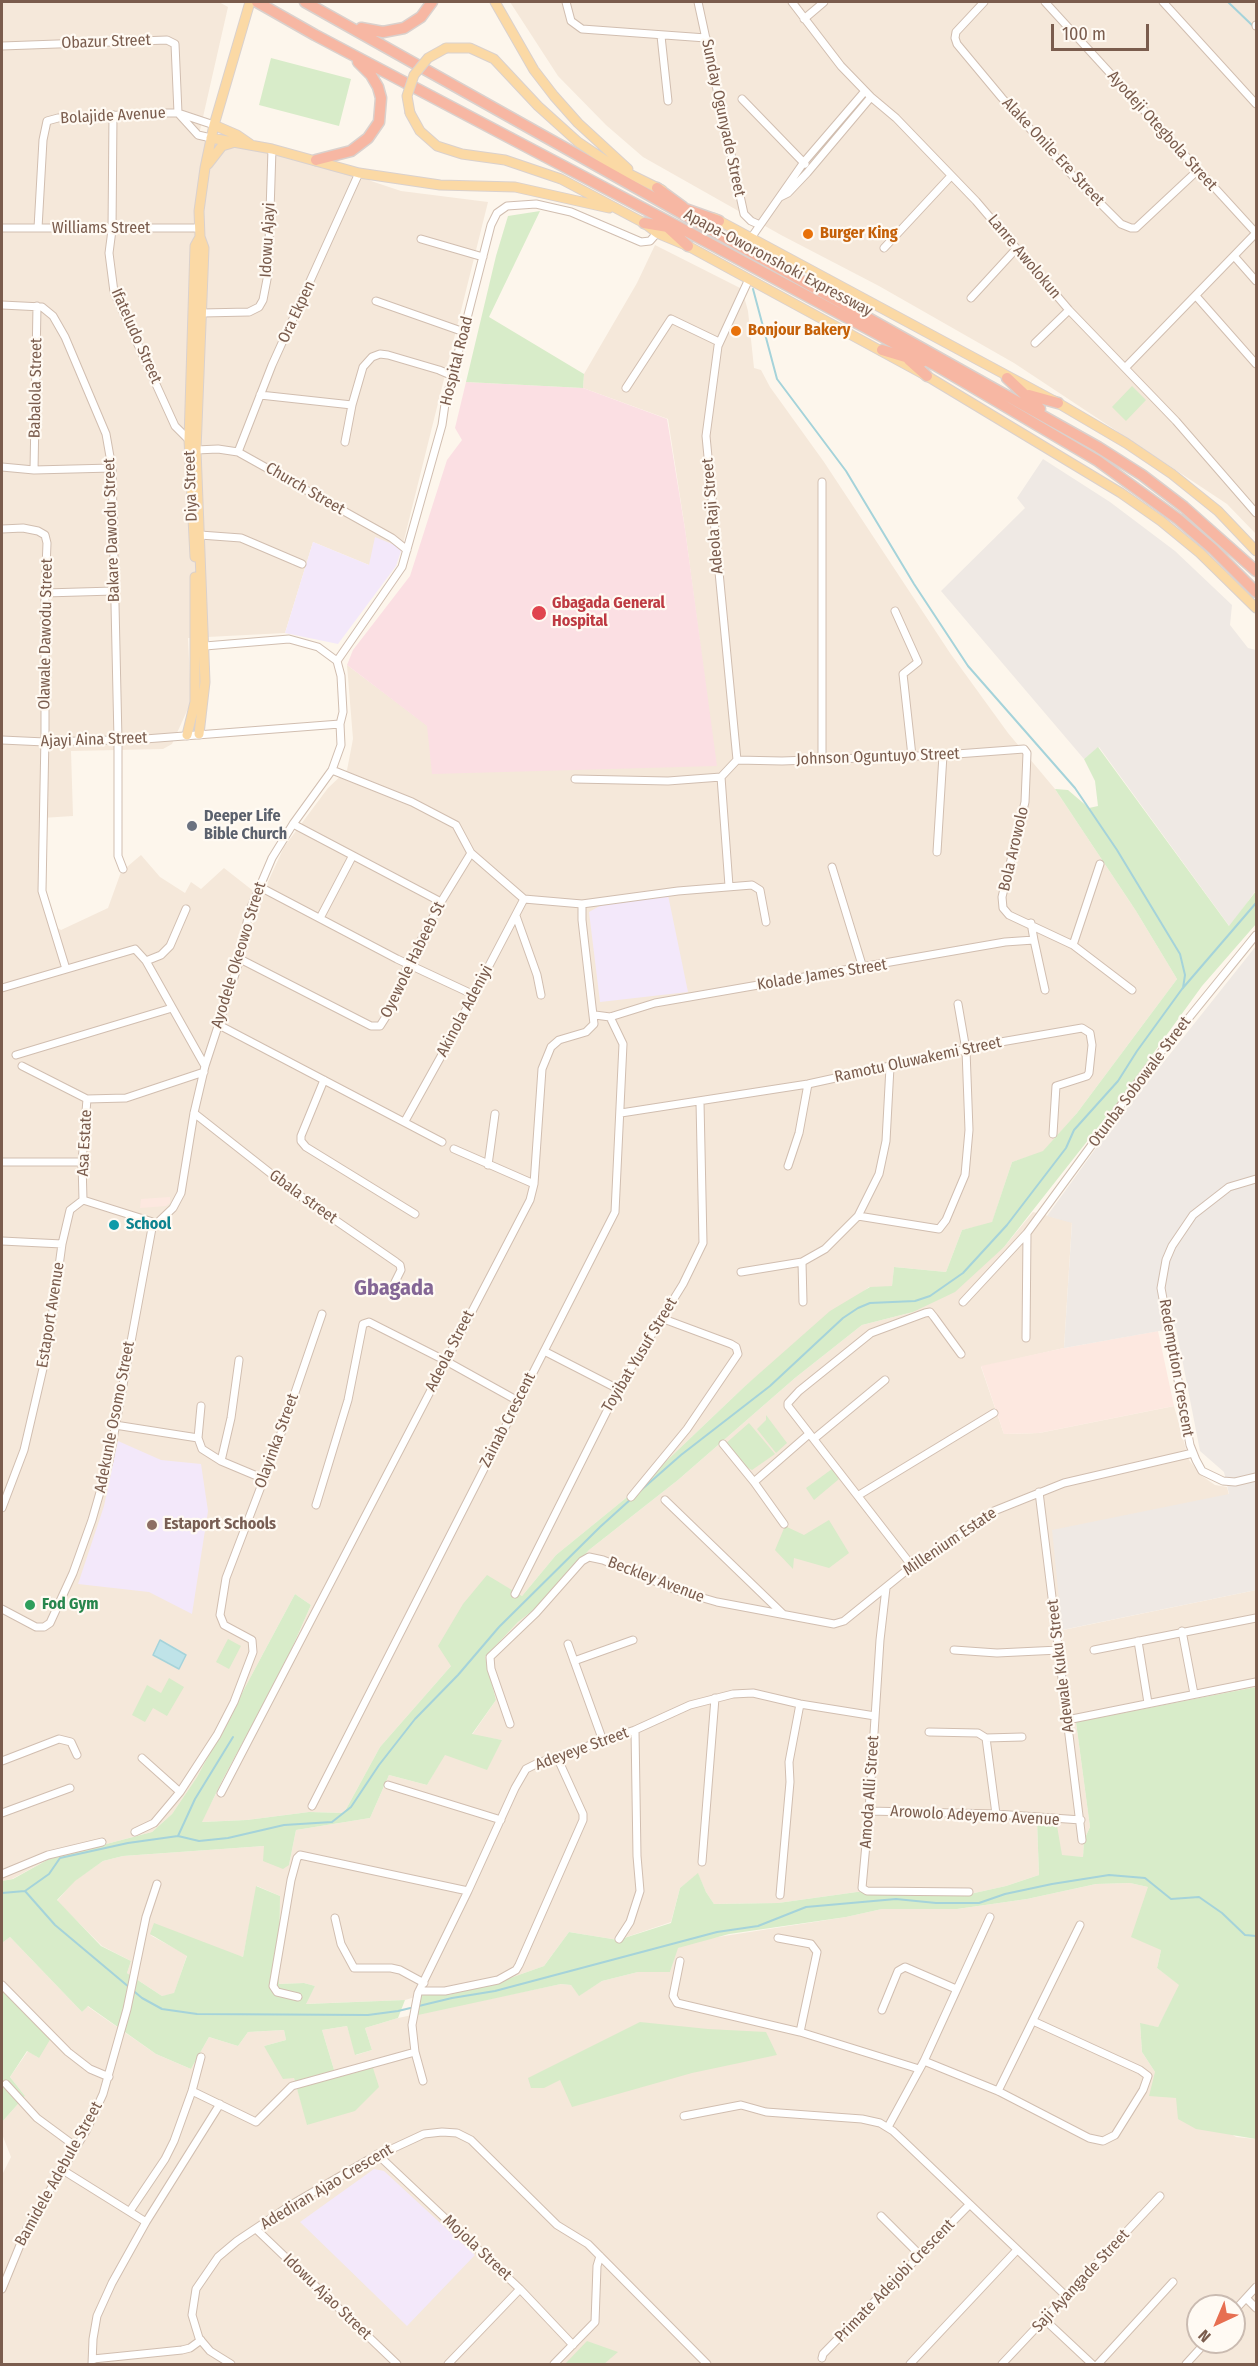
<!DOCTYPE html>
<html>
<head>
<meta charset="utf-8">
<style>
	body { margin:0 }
	#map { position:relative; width:1258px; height:2366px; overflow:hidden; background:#fdf6ec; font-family:"Fira Sans Condensed",sans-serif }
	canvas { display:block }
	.frame { position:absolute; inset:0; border:3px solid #7a5c4d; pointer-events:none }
	.north { position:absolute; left:1186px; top:2294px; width:60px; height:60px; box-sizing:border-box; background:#fffaf3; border:2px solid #cabbb1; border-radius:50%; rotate:224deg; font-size:16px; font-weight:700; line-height:24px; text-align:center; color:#7a5c4d }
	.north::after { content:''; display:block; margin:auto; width:21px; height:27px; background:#e76f51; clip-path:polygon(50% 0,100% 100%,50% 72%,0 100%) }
	.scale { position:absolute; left:1051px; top:24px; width:98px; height:27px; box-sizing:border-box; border:3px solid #7a5c4d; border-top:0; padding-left:8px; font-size:18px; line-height:21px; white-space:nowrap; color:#7a5c4d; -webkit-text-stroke:4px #fffaf3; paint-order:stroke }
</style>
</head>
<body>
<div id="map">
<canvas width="1258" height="2366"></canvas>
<div class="frame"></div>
<div class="north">N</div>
<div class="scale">100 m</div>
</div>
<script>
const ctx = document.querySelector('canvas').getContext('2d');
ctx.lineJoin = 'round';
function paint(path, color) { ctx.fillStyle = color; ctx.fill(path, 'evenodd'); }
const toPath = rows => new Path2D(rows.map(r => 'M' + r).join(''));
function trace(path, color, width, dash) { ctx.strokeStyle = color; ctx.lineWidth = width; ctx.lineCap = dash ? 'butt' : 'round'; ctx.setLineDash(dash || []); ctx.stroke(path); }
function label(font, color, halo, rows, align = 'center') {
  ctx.font = font + ' "Fira Sans Condensed",sans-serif'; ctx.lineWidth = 4.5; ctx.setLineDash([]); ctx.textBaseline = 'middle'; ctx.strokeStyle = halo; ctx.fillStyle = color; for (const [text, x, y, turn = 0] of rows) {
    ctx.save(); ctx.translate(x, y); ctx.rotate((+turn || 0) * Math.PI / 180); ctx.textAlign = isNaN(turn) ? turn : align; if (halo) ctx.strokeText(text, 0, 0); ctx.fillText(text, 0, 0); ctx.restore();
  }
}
paint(toPath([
	[2,2,219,2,228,7,198,139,354,169,371,181,401,191,488,202,402,548,369,565,313,542,285,633,188,638,191,702,172,744,163,749,71,751,73,816,42,818,42,900,56,927,61,930,108,908,121,872,141,855,160,877,185,893,191,882,201,889,224,868,261,897,284,847,328,788,347,770,353,739,347,665,428,726,716,766,685,529,668,419,583,388,584,374,637,283,655,245,742,289,748,311,754,368,761,370,770,387,824,462,950,653,1008,733,1055,789,1136,911,1177,979,1077,1113,1043,1152,1012,1162,992,1223,962,1230,946,1272,894,1267,892,1287,869,1287,744,1387,637,1489,556,1555,522,1596,487,1576,451,1666,380,1747,344,1813,309,1812,247,1820,201,1822,285,1664,311,1605,295,1594,197,1777,172,1814,152,1832,49,1859,12,1879,2,1881],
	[510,2,1256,2,1256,534,1227,504,1014,363,879,286,781,235,643,157,606,125,558,76],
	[1033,1212,1072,1222,1064,1348,981,1367,1004,1434,1039,1433,1174,1406,1189,1460,1202,1476,1215,1485,1227,1487,1229,1495,1063,1630,1256,1590,1256,1687,1076,1722,1090,1827,1084,1840,1083,1857,1062,1856,1037,1821,1039,1875,1006,1886,970,1894,857,1892,778,1903,714,1904,706,1892,698,1874,680,1888,671,1922,618,1940,569,1932,544,1966,496,1983,448,1995,422,1995,405,2000,305,2004,315,1986,304,1983,279,1984,280,1896,257,1886,243,1957,150,1935,187,1955,174,1994,162,1996,127,1973,131,1961,102,1946,57,1901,74,1881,103,1861,123,1856,264,1846,289,1865,296,1830,370,1818,389,1775,427,1785,444,1755,502,1740,472,1735,496,1700,484,1658,518,1622,540,1605,589,1550,678,1480,795,1378,862,1325,913,1312,1004,1247],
	[1130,1883,1148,1887,1161,1950,1157,1968,1180,1985,1158,2027,1140,2024,1142,2052,1155,2072,1176,2098,1236,2137,1256,2139,1256,2364,2,2364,2,2175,11,2157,2,2134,2,2122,25,2096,10,2077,28,2051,39,2058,2,1989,2,1943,10,1937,82,2012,87,2006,156,2054,191,2069,209,2037,238,2046,248,2032,284,2030,286,2040,264,2046,294,2078,308,2125,335,2073,322,2030,347,2026,356,2055,372,2050,365,2028,398,2018,561,1984,571,1985,579,1995,602,1981,638,1972,670,1972,677,1948,705,1939,846,1917,882,1909,957,1909,1027,1899,1096,1884],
	[1198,2306,1234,2306,1234,2342,1198,2342]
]), '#f5e8da');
paint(toPath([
	[170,1197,170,1203,166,1206,140,1208,141,1199],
	[1158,1331,1174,1406,1039,1433,1004,1434,981,1366,1064,1348]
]), '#fde8e0');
paint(toPath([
	[1043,459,1110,502,1175,551,1232,605,1230,625,1248,648,1256,650,1256,890,1230,927,1099,747,1084,759,941,591,1025,508,1017,498],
	[1256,946,1256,1590,1062,1630,1052,1530,1229,1494,1224,1472,1200,1451,1176,1328,1064,1348,1072,1223,1047,1216,1104,1137]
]), '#efe9e4');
paint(toPath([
	[375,537,402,548,396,566,338,644,285,633,313,542,369,565],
	[668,895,688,992,600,1002,589,912,605,903],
	[118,1441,161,1460,201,1464,208,1511,192,1614,149,1592,78,1584,104,1506],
	[374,2169,384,2171,475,2255,407,2326,300,2222]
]), '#f3e8fa');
paint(toPath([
	[466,382,583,388,667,419,685,529,717,766,432,774,427,726,347,665,353,650,410,576,447,460,462,440,455,428]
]), '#fbdfe3');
paint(toPath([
	[271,58,351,79,339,126,259,105],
	[540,211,489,317,584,374,583,388,466,382,496,256,508,216],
	[1132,386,1146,400,1126,421,1112,407],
	[1098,747,1229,926,1256,891,1256,924,1202,986,1118,1102,1004,1247,955,1292,913,1312,862,1325,795,1378,678,1480,589,1550,540,1605,518,1622,485,1657,496,1700,472,1734,502,1740,487,1770,445,1755,427,1785,389,1775,370,1818,296,1830,289,1865,283,1869,263,1861,264,1846,123,1856,103,1861,75,1881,57,1900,101,1946,131,1961,127,1973,162,1996,174,1993,187,1956,150,1934,154,1923,243,1957,256,1886,280,1896,279,1984,304,1983,315,1986,306,2004,405,2000,398,2018,365,2028,372,2050,355,2055,347,2026,322,2030,335,2073,373,2068,379,2087,355,2111,307,2125,294,2078,283,2079,264,2046,286,2040,284,2030,248,2032,238,2046,209,2037,191,2069,156,2054,88,2006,82,2012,10,1937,2,1943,2,1881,13,1879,49,1859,152,1832,172,1814,197,1777,295,1594,311,1605,285,1664,223,1779,202,1822,247,1820,309,1812,344,1813,380,1747,451,1666,438,1646,463,1604,487,1575,522,1596,556,1555,637,1489,744,1387,830,1311,870,1287,892,1286,894,1267,946,1272,962,1230,992,1222,1012,1162,1043,1151,1077,1113,1177,979,1136,911,1055,789,1068,790,1089,808,1098,806,1095,781,1084,759],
	[766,1415,787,1443,776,1453,757,1429,766,1420],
	[749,1423,775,1454,752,1470,744,1466,725,1444],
	[832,1469,839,1479,814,1500,806,1488],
	[829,1520,849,1553,829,1568,794,1558,793,1569,775,1550,785,1526,804,1535],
	[228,1639,241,1646,229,1669,216,1662],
	[169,1678,184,1687,167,1716,153,1708,145,1722,132,1715,147,1685,161,1693],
	[1256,1687,1256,2139,1196,2129,1178,2119,1176,2098,1149,2096,1155,2072,1142,2052,1140,2023,1158,2027,1179,1985,1157,1968,1161,1950,1131,1937,1148,1887,1130,1883,1096,1884,1027,1899,957,1909,882,1909,846,1917,729,1934,678,1948,670,1972,638,1972,602,1981,579,1996,571,1985,561,1984,418,2015,416,2009,422,1995,448,1995,496,1983,544,1966,569,1932,618,1940,671,1923,680,1888,698,1873,706,1892,714,1904,778,1903,857,1892,970,1894,1006,1886,1039,1875,1037,1821,1056,1820,1062,1855,1083,1857,1084,1840,1090,1827,1076,1722],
	[2,1989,51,2038,39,2058,27,2051,10,2077,25,2096,2,2122],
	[640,2022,708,2029,766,2032,777,2055,692,2073,572,2107,560,2080,544,2088,531,2088,528,2078],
	[587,2341,618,2352,604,2364,565,2364]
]), '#d8ecc9');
const water = toPath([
	[160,1640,186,1655,179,1669,153,1655,160,1640]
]);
paint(water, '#bfe3e8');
trace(water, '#a5d3da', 1.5);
trace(toPath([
	[1228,2,1254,27],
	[753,289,777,379,846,471,914,584,968,666,1075,788,1117,850,1180,954,1185,975,1183,988],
	[640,1491,681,1455,770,1386,843,1318,858,1308,870,1303,915,1301,930,1296,963,1273,1007,1225,1066,1148,1074,1130,1118,1081,1137,1051,1182,989,1256,903],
	[178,1836,195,1799,233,1737],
	[25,1891,55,1925,142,1998,162,2009,197,2014,368,2015,398,2011,452,1998,495,1991,717,1932,758,1926,806,1907,896,1899,936,1903,979,1903,1005,1894,1052,1884,1109,1875,1145,1878,1171,1899,1199,1897,1222,1913,1245,1935,1256,1936],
	[2,1893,25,1891,49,1874,60,1858,128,1843,178,1836,199,1841,228,1838,284,1825,332,1822,351,1807,379,1765,415,1719,458,1675,499,1627,600,1527,631,1499]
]), '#a5d3da', 2);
const minor = toPath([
	[566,2,571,21,582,29,706,38],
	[698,2,744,214,751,221,760,225],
	[792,2,841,66,871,97,896,118,976,201,1069,310,1176,421,1256,513],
	[984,2,956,32,955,38,957,44,1002,98,1072,175,1121,224,1131,228,1136,228,1197,171],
	[1045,2,1256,233],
	[1163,2,1256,104],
	[804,19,824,2],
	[1256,26,1256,25],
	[661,36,668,101],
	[2,46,167,40,175,44,178,113,198,135,211,138],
	[742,99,805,164],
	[113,115,112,230,109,253,114,292,175,426,189,440],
	[780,197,788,193,807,173,871,97],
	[2,228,200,228],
	[38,228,43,140,47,121,58,118,163,113,178,113,214,125],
	[751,238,804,162,865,91],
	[421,239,483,257],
	[884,248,951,176],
	[1234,256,1256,281],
	[1196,296,1256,364],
	[971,298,1016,249],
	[376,301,464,332],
	[2,305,42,307,53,316,65,337,106,434,112,468,118,740,118,856,123,869],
	[202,313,249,312,259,307,263,300,268,274,272,149],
	[1035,343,1069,310],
	[1125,368,1256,233],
	[626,388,671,319,719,342],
	[260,395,352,405],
	[345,442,352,405,363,367,372,357,380,354,388,355,439,370,453,376],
	[196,450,218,449,238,452,392,538,407,550],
	[238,452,272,365,359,173],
	[2,467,34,470,112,468],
	[34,470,37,306],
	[2,529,23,528,38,531,45,535,47,543,45,593,45,736,42,891,66,969],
	[200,535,241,538,302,564],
	[45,593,114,591],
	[895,611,918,662,903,674,912,756],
	[205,646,289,639,318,647,337,661],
	[337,661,402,567,442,425,445,404,491,225,497,213,507,206,536,204,571,212,641,242,650,241,657,233],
	[2,740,45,742,145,739,340,724],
	[822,759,822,482],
	[737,760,782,761,943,755,1024,749,1027,753,1025,802,1002,897,1003,908,1009,915,1073,945,1132,990],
	[737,760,706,436,718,346,749,279],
	[332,770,412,802,456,825,471,853,524,899,582,904,678,891,752,885,760,890,766,922],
	[721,777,729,886],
	[575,779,668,781,721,777,737,760],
	[293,824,441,902],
	[937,852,943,755],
	[832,867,863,968],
	[260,887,397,959,472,994],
	[516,916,537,975,541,995],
	[320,918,352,857],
	[1034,940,1045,990],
	[1073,945,1100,864],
	[240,959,371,1026,380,1026,387,1015,408,965,441,902,471,853],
	[146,961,161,955,170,946,186,909],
	[2,988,135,949,146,961,205,1066],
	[595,1015,610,1017,655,1003,1005,942,1034,940,1031,923],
	[217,1024,442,1142],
	[16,1055,172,1008],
	[22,1066,87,1099],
	[324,1080,301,1136,301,1141,306,1147,415,1214],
	[194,1113,293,1191,396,1262,400,1265,401,1270,395,1282],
	[621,1113,808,1084,995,1043,1082,1028,1090,1033,1092,1045,1089,1073,1087,1076,1056,1086,1053,1134],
	[405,1121,449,1042,524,899],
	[454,1149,534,1184],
	[2,1162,82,1162],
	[488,1165,495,1114],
	[788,1166,799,1133,808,1084],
	[1256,1179,1229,1187,1193,1215,1172,1246,1166,1260,1161,1288,1190,1445,1196,1460,1202,1471,1223,1481,1235,1482,1256,1477],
	[83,1200,82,1162,87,1099,126,1098,204,1072],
	[858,1216,939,1229,946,1220,965,1175,969,1130,966,1050,958,1004],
	[2,1241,62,1244],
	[802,1262,803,1302],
	[741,1272,802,1262,825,1249,858,1216,879,1174,886,1141,890,1067],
	[963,1302,1027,1233],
	[1026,1338,1027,1233,1149,1067,1256,935],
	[544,1351,618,1389],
	[201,1406,198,1438,202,1449,221,1461,264,1479],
	[115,1425,198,1438],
	[815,1438,885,1380],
	[723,1444,754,1482,784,1524],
	[221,1461,231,1418,239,1360],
	[754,1482,809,1434],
	[1039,1492,1082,1840],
	[859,1495,994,1413],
	[631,1497,687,1429,738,1354,736,1347,731,1344,661,1318],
	[665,1500,783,1614],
	[316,1505,348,1400,363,1324,369,1322,446,1361,518,1401],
	[2,1508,24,1450,48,1347,62,1244,70,1210,83,1200,156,1223],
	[912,1566,788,1406,788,1403,799,1391,871,1333,925,1313,930,1312,934,1317,961,1354],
	[886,1588,880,1640,869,1811,862,1888,867,1891,969,1892],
	[515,1594,618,1389,683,1284,703,1243,700,1102],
	[2,1609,36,1627,44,1627,50,1623,73,1573,92,1520,109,1461,152,1228,173,1208,181,1193,194,1113,205,1066,240,959,249,912,272,858,293,824,332,770,341,745,340,724,343,712,341,676,337,661],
	[1182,1631,1194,1694],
	[1138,1641,1148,1703],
	[568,1644,603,1741],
	[954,1650,997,1653,1059,1650],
	[1094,1650,1256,1618],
	[574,1661,633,1640],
	[1067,1720,1256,1682],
	[510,1724,491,1669,490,1657,536,1613,582,1561,589,1557,603,1560,679,1591,717,1602,834,1624,844,1621,912,1566,994,1511,1064,1483,1193,1453],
	[929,1732,978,1733,986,1738,1022,1737],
	[986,1738,996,1814],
	[142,1758,180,1792],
	[2,1761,59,1739,71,1742,77,1755],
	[388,1785,501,1820],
	[221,1793,530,1200,534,1184,542,1069,551,1047,559,1040,586,1032,594,1024,582,920,582,904],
	[312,1806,615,1212,623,1044,610,1017],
	[869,1811,996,1814,1081,1820],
	[2,1813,70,1788],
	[135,1832,154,1823,180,1792,217,1735,234,1702,253,1652,252,1640,224,1625,220,1615,226,1578,278,1442,322,1314],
	[702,1862,715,1698],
	[2,1874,48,1855,102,1842],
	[780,1895,790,1782,789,1762,800,1704],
	[335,1918,341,1944,354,1968,391,1968,400,1970,424,1983],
	[778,1938,811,1944,817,1952,800,2032],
	[619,1939,630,1922,640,1891,637,1856,635,1730],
	[680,1961,673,1996,677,2003,800,2032,919,2069],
	[2,1985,68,2052,90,2069,109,2077],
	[419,1991,445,1991,498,1980,516,1970,519,1965,583,1820,583,1814,557,1757],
	[298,1997,277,1992,273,1986,291,1880,297,1858,300,1855,468,1891],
	[882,2010,898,1971,905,1967,956,1989],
	[924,2061,998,2091,1089,2138,1103,2141,1115,2135,1143,2090,1148,2076,1140,2070,1033,2021],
	[423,2081,415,2052,412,2025,418,1993,468,1891,515,1788,526,1769,538,1763,635,1730,690,1705,733,1694,753,1693,800,1704,875,1716],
	[6,2084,37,2118,75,2146],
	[192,2091,256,2122,292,2086,415,2052],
	[998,2091,1080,1925],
	[684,2116,741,2105,766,2112,862,2119,880,2123,893,2131,1066,2296],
	[888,2127,924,2061,990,1917],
	[377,2154,520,2289,573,2345],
	[61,2169,146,2222,112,2283,97,2316,93,2339,92,2364],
	[130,2211,165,2159,174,2141,192,2091,201,2057],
	[881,2216,920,2255],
	[146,2222,220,2104],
	[256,2229,397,2364],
	[2,2289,27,2228,86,2131,103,2094,127,2009,146,1917,157,1884],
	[1246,2298,1256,2308],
	[1234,2311,1256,2287],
	[1045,2320,1092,2364],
	[822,2358,823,2354,969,2205],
	[93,2359,182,2350,190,2348,201,2340],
	[231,2364,210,2351,199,2338,192,2315,196,2289,218,2257,237,2241,291,2205,368,2160,424,2134,442,2132,457,2133,471,2140,557,2225,588,2244,707,2364],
	[448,2364,520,2289],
	[554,2364,595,2322,597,2266,600,2256],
	[910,2364,1017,2250],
	[1002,2364,1160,2196],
	[1098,2364,1173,2282],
	[1186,2364,1206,2342]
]);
const major = toPath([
	[495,2,534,70,554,96,578,123,628,169],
	[446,48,470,48,494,59,538,106,578,142,615,167,662,190],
	[410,113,420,131,437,146,462,154,505,160,561,179,644,223,657,233,688,246,927,376,1121,493,1161,521,1200,553,1256,608],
	[214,125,237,135,250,144],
	[211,138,272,149,359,173,440,185,515,187,609,208],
	[208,164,222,146,232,143],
	[714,218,1058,403,1126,443,1172,474,1218,511,1256,551],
	[195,557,189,440,195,246,200,237],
	[199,734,205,682,196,450,204,248,200,237,199,211,205,168,214,125,250,2],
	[187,735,195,702,195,577]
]);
const highway = toPath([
	[257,2,315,35,692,234,935,365,1098,461,1178,519,1213,549,1256,592],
	[305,2,1098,447,1142,475,1184,507,1256,571],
	[361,28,383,32,404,28,421,17,432,2],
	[316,160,351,151,368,138,379,122,381,98,378,87,371,75,358,62],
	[657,188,683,207],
	[685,209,719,221],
	[662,222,688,246],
	[644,223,668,227],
	[882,350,922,362],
	[909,360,927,376],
	[1007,378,1040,409],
	[1029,395,1058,403]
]);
trace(minor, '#d1beb0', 9);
trace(major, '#dad1cd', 11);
trace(highway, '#dad1cd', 13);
trace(minor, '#fff', 7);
trace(major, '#fbd9a5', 9);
trace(highway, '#f7b7a3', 10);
const majorBridge = toPath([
	[410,113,407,96,414,75,428,58,446,48]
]);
trace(majorBridge, '#dad1cd', 11, []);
trace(majorBridge, '#fbd9a5', 9);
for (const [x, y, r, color] of [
	[808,234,6,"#e8710a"],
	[736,331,6,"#e8710a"],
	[539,613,8,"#e0444e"],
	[192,826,6,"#6b7280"],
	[114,1225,6,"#0f9aa8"],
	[152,1525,6,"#8d6e63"],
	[30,1605,6,"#2e9e5b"]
]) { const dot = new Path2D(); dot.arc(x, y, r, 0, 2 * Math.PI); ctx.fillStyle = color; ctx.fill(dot); trace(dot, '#fffaf3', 2); }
label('16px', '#7a5c4d', '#fffaf3', [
	["Obazur Street",106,42,-2],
	["Bolajide Avenue",113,116,-3],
	["Sunday Ogunyade Street",723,118,78],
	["Ayodeji Otegbola Street",1162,131,48],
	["Alake Onile Ere Street",1053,152,47],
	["Williams Street",101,229],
	["Idowu Ajayi",268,240,-87],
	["Lanre Awolokun",1024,257,50],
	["Apapa-Oworonshoki Expressway",778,263,28],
	["Ora Ekpen",297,312,-65],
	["Ifateludo Street",136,336,66],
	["Hospital Road",457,361,-76],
	["Babalola Street",36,388,-89],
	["Diya Street",191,486,-92],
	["Church Street",305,489,30],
	["Adeola Raji Street",713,516,-95],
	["Bakare Dawodu Street",112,530,-92],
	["Olawale Dawodu Street",46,634,-89],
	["Ajayi Aina Street",94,740,-2],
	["Johnson Oguntuyo Street",878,757,-2],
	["Bola Arowolo",1014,849,-77],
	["Ayodele Okeowo Street",239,955,-73],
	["Oyewole Habeeb St",413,960,-64],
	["Kolade James Street",822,975,-9],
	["Akinola Adeniyi",465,1011,-62],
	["Ramotu Oluwakemi Street",918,1060,-12],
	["Otunba Sobowale Street",1140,1082,-53],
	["Asa Estate",85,1143,-87],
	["Gbala street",303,1197,36],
	["Estaport Avenue",51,1315,-81],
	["Adeola Street",450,1351,-63],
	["Toyibat Yusuf Street",640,1355,-59],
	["Redemption Crescent",1176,1368,80],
	["Adekunle Osomo Street",115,1417,-79],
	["Zainab Crescent",508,1420,-63],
	["Olayinka Street",277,1441,-70],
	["Millenium Estate",950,1542,-34],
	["Beckley Avenue",656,1580,21],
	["Adewale Kuku Street",1061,1666,-97],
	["Adeyeye Street",582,1749,-20],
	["Amoda Alli Street",870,1792,-86],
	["Arowolo Adeyemo Avenue",975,1816,3],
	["Bamidele Adebule Street",59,2174,-61],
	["Adediran Ajao Crescent",327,2187,-31],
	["Mojola Street",477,2248,43],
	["Primate Adejobi Crescent",895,2281,-46],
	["Saji Ayangade Street",1081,2281,-47],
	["Idowu Ajao Street",327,2297,44]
]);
label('bold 16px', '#c56008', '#fffaf3', [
	["Burger King",820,234],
	["Bonjour Bakery",748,331]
], 'left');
label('bold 16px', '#be3a42', '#fffaf3', [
	["Gbagada General",552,604],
	["Hospital",552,622]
], 'left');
label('bold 16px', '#5b616d', '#fffaf3', [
	["Deeper Life",204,817],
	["Bible Church",204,835]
], 'left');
label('bold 16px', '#0d838f', '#fffaf3', [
	["School",126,1225]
], 'left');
label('bold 16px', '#785e54', '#fffaf3', [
	["Estaport Schools",164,1525]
], 'left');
label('bold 16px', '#27864d', '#fffaf3', [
	["Fod Gym",42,1605]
], 'left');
label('bold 22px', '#846695', '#fffaf3', [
	["Gbagada",394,1289]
]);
</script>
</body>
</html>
